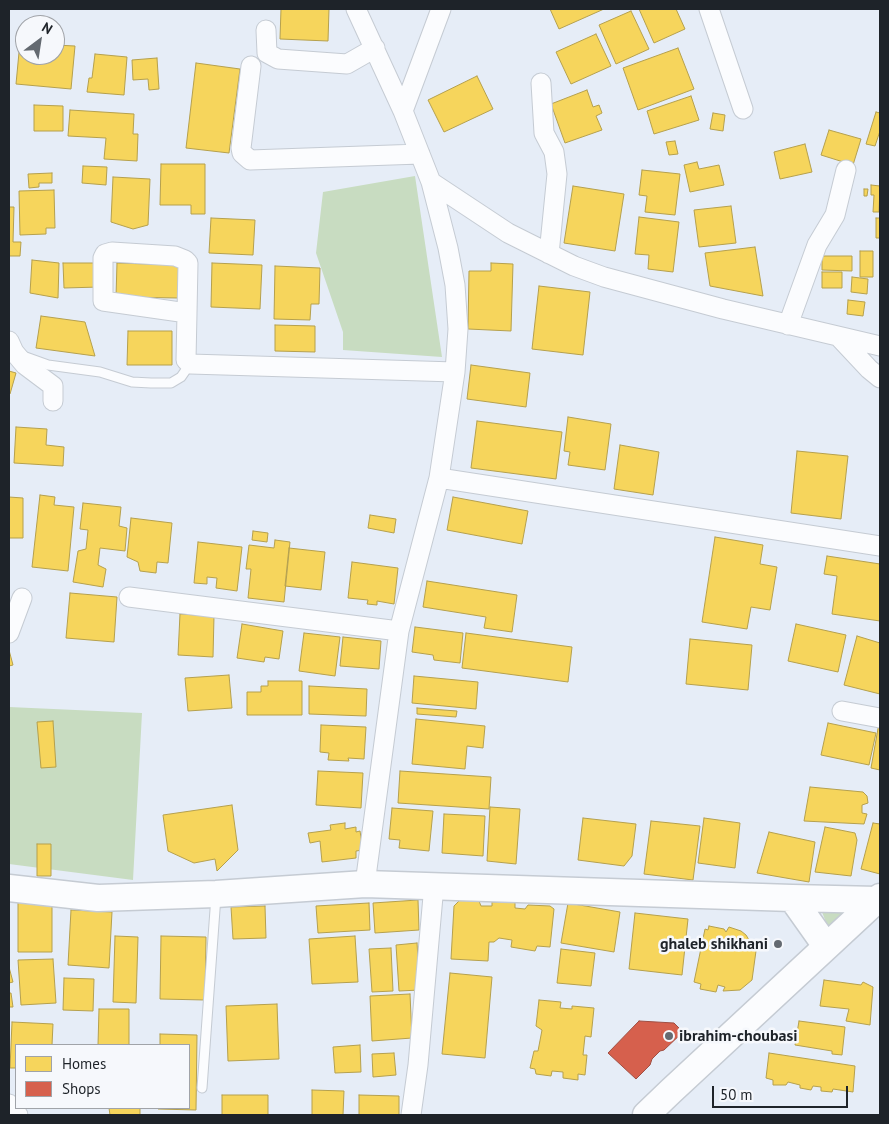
<!DOCTYPE html>
<html>
<head>
<meta charset="utf-8">
<style>
	body { margin:0 }
	#map { position:relative; width:889px; height:1124px; overflow:hidden; background:#e6edf7; font-family:"PT Sans",sans-serif }
	canvas { display:block }
	.frame { position:absolute; inset:0; border:10px solid #1e2329; pointer-events:none }
	.legend { position:absolute; left:15px; top:1044px; width:175px; height:65px; box-sizing:border-box; background:#f6f8fc; border:1px solid #a0a3a8; margin:0; padding:6px 9px; list-style:none; font-size:15px; color:#1e2329 }
	.legend li { display:flex; align-items:center; gap:10px; height:25px }
	.legend b { width:25px; border:1px solid #a0a3a8 }
	.north { position:absolute; left:15px; top:15px; width:50px; height:50px; box-sizing:border-box; background:#f6f8fc; border:1px solid #a0a3a8; border-radius:50%; rotate:31deg; font-size:14px; font-weight:700; line-height:20px; text-align:center; color:#1e2329 }
	.north::after { content:''; display:block; margin:auto; width:18px; height:22px; background:#646a71; clip-path:polygon(50% 0,100% 100%,50% 72%,0 100%) }
	.scale { position:absolute; left:712px; top:1086px; width:136px; height:22px; box-sizing:border-box; border:2px solid #1e2329; border-top:0; padding-left:6px; font-size:15px; line-height:18px; white-space:nowrap; color:#1e2329; -webkit-text-stroke:4px #f6f8fc; paint-order:stroke }
</style>
</head>
<body>
<div id="map">
<canvas width="889" height="1124"></canvas>
<div class="frame"></div>
<ul class="legend">
<li><b style="height:14px;background:#f6d55c"></b>Homes</li>
<li><b style="height:14px;background:#d6604d"></b>Shops</li>
</ul>
<div class="north">N</div>
<div class="scale">50 m</div>
</div>
<script>
const ctx = document.querySelector('canvas').getContext('2d');
ctx.lineJoin = 'round';
function paint(path, color) { ctx.fillStyle = color; ctx.fill(path, 'evenodd'); }
const toPath = rows => new Path2D(rows.map(r => 'M' + r).join(''));
function trace(path, color, width, dash) { ctx.strokeStyle = color; ctx.lineWidth = width; ctx.lineCap = dash ? 'butt' : 'round'; ctx.setLineDash(dash || []); ctx.stroke(path); }
function label(font, color, halo, rows, align = 'center') {
  ctx.font = font + ' "PT Sans",sans-serif'; ctx.lineWidth = 5; ctx.setLineDash([]); ctx.textBaseline = 'middle'; ctx.strokeStyle = halo; ctx.fillStyle = color; for (const [text, x, y, turn = 0] of rows) {
    ctx.save(); ctx.translate(x, y); ctx.rotate((+turn || 0) * Math.PI / 180); ctx.textAlign = isNaN(turn) ? turn : align; if (halo) ctx.strokeText(text, 0, 0); ctx.fillText(text, 0, 0); ctx.restore();
  }
}
paint(toPath([
	[415,176,442,357,343,350,343,332,316,253,323,192],
	[9,707,142,713,133,880,9,864],
	[822,912,847,913,829,930]
]), '#c8dcc1');
const homes = toPath([
	[281,9,329,9,328,41,280,39,281,9],
	[550,9,604,9,559,29,550,9],
	[639,9,676,9,685,29,654,43,639,9],
	[631,11,649,49,616,64,599,25,631,11],
	[596,34,611,66,571,84,556,52,596,34],
	[20,42,25,42,25,55,55,55,55,45,75,46,71,89,16,84,20,42],
	[678,48,694,89,638,110,623,68,678,48],
	[95,54,127,57,124,95,87,92,89,78,92,78,95,54],
	[157,58,159,89,149,90,148,79,133,80,132,60,157,58],
	[196,63,240,69,229,153,186,148,196,63],
	[477,76,493,109,444,132,428,100,477,76],
	[587,90,593,107,599,105,602,113,596,116,602,130,565,143,551,104,587,90],
	[691,96,699,120,654,134,647,111,691,96],
	[34,105,63,106,63,131,34,131,34,105],
	[70,110,134,114,133,134,138,134,137,161,104,159,106,138,68,136,70,110],
	[876,112,880,113,880,131,875,146,866,144,876,112],
	[713,113,725,115,723,131,710,129,713,113],
	[829,130,861,139,853,165,821,155,829,130],
	[675,141,678,154,669,155,666,142,675,141],
	[805,144,812,172,780,179,774,152,805,144],
	[697,162,699,169,719,165,724,185,690,192,684,165,697,162],
	[161,164,205,164,205,214,191,214,191,205,160,205,161,164],
	[83,166,107,167,106,185,82,183,83,166],
	[642,170,680,174,675,215,645,212,647,196,639,195,642,170],
	[52,173,52,183,39,183,39,187,29,188,28,174,52,173],
	[113,177,150,179,148,225,133,229,111,222,113,177],
	[871,185,880,186,879,212,873,212,874,195,871,195,871,185],
	[573,186,624,194,615,251,564,243,573,186],
	[864,189,868,189,867,196,864,196,864,189],
	[54,190,55,228,46,228,46,234,20,235,19,191,54,190],
	[731,206,736,243,699,247,694,210,731,206],
	[9,207,14,207,13,242,21,242,20,256,9,256,9,207],
	[639,217,679,222,673,272,648,269,649,255,635,254,639,217],
	[211,218,255,220,253,255,209,253,211,218],
	[876,218,880,218,880,238,876,238,876,218],
	[755,247,763,296,710,286,705,253,755,247],
	[860,251,873,251,873,277,860,277,860,251],
	[822,256,852,256,852,271,822,270,822,256],
	[32,260,59,263,58,298,30,293,32,260],
	[63,263,99,263,100,287,64,288,63,263],
	[117,263,180,265,179,298,116,297,117,263],
	[212,263,262,265,260,309,211,307,212,263],
	[491,263,513,264,511,331,468,329,469,271,491,271,491,263],
	[275,266,320,268,319,304,311,304,310,320,274,319,275,266],
	[822,272,842,272,842,288,822,288,822,272],
	[852,277,868,279,867,294,851,292,852,277],
	[539,286,590,292,583,355,532,349,539,286],
	[848,300,865,302,863,316,847,314,848,300],
	[41,316,85,322,95,356,36,348,41,316],
	[275,325,315,326,315,352,275,351,275,325],
	[128,331,172,331,172,365,127,365,128,331],
	[471,365,530,373,526,407,467,399,471,365],
	[9,371,16,373,10,394,9,394,9,371],
	[568,417,611,424,605,470,568,465,570,452,564,451,568,417],
	[477,421,562,432,556,479,471,468,477,421],
	[16,427,47,429,46,445,64,447,63,466,14,463,16,427],
	[620,445,659,452,653,495,614,489,620,445],
	[797,451,848,456,841,519,791,513,797,451],
	[40,495,55,497,54,505,74,507,68,571,32,567,40,495],
	[9,497,23,498,23,538,9,538,9,497],
	[453,497,528,511,522,544,447,530,453,497],
	[83,503,121,507,119,526,127,528,125,551,100,548,98,565,106,569,103,587,73,582,78,551,86,549,88,530,80,529,83,503],
	[370,515,396,519,394,533,368,528,370,515],
	[131,518,172,523,168,563,157,562,156,573,140,571,138,562,127,557,131,518],
	[253,531,268,533,267,542,252,540,253,531],
	[715,537,763,545,760,564,777,567,770,610,751,607,747,629,702,622,715,537],
	[275,540,290,542,284,602,248,598,251,569,246,569,249,545,274,548,275,540],
	[198,542,242,547,237,591,216,588,217,578,207,577,207,584,194,583,198,542],
	[289,548,325,552,321,590,285,586,289,548],
	[827,556,880,564,880,621,832,614,837,576,824,574,827,556],
	[352,562,398,568,394,604,377,601,377,605,367,604,368,600,348,598,352,562],
	[427,581,517,595,512,632,484,628,486,617,423,607,427,581],
	[70,593,117,597,114,642,66,638,70,593],
	[180,614,214,616,213,657,178,655,180,614],
	[242,624,283,631,279,659,265,657,264,662,237,658,242,624],
	[796,624,846,635,838,672,788,661,796,624],
	[415,627,463,633,460,663,434,660,433,655,412,652,415,627],
	[304,633,340,637,335,676,299,671,304,633],
	[466,633,572,647,568,682,462,668,466,633],
	[857,636,880,643,880,694,844,685,857,636],
	[343,637,381,641,379,669,340,666,343,637],
	[690,639,752,645,748,690,686,684,690,639],
	[9,650,13,665,9,666,9,650],
	[229,675,232,708,188,711,185,678,229,675],
	[414,676,478,682,476,709,412,703,414,676],
	[268,681,302,681,302,715,247,715,247,692,261,692,261,686,268,686,268,681],
	[309,686,367,689,366,716,309,714,309,686],
	[417,708,457,711,456,717,417,714,417,708],
	[416,719,485,726,483,748,467,746,465,769,412,764,416,719],
	[53,721,56,767,41,768,37,722,53,721],
	[828,723,876,733,869,765,821,755,828,723],
	[879,723,880,723,880,770,871,768,879,723],
	[321,725,366,727,364,759,348,758,349,761,328,760,329,753,320,752,321,725],
	[318,771,363,773,361,808,316,805,318,771],
	[400,771,491,777,489,809,398,803,400,771],
	[810,787,863,792,867,796,868,803,862,805,862,813,867,814,864,824,804,821,810,787],
	[232,805,238,850,217,871,215,859,194,863,168,851,163,815,232,805],
	[490,807,520,809,516,864,487,861,490,807],
	[392,808,433,811,429,851,399,848,400,840,389,839,392,808],
	[444,814,485,816,483,856,442,853,444,814],
	[583,818,636,824,632,856,624,866,578,860,583,818],
	[704,818,740,823,735,868,698,863,704,818],
	[651,821,700,826,693,880,644,874,651,821],
	[345,823,345,829,356,827,356,832,360,831,363,850,356,851,356,858,322,862,320,841,310,843,308,833,331,830,330,825,345,823],
	[873,823,880,824,880,874,861,869,873,823],
	[825,827,855,833,857,840,851,876,815,872,825,827],
	[769,832,815,842,809,882,757,873,769,832],
	[37,844,51,844,51,876,37,876,37,844],
	[461,899,479,901,481,906,492,906,492,902,515,902,515,908,525,909,528,905,550,906,554,909,550,947,537,946,535,951,511,947,512,940,499,938,494,942,489,942,488,961,451,959,454,906,461,899],
	[418,900,419,930,375,933,373,903,418,900],
	[18,902,52,903,52,952,18,952,18,902],
	[369,903,370,930,318,933,316,906,369,903],
	[568,903,620,912,614,952,561,943,568,903],
	[265,906,266,938,233,939,231,907,265,906],
	[71,910,112,912,109,968,68,965,71,910],
	[635,913,688,919,682,975,629,969,635,913],
	[709,926,724,929,726,932,729,927,741,931,746,935,756,951,752,980,740,990,723,991,725,987,718,985,716,992,700,989,701,984,694,982,705,929,708,930,709,926],
	[115,936,138,937,136,1003,113,1002,115,936],
	[161,936,206,937,205,1000,160,999,161,936],
	[355,936,358,982,312,984,309,939,355,936],
	[417,943,420,990,399,991,396,945,417,943],
	[391,948,393,991,372,992,369,949,391,948],
	[561,949,595,953,591,986,557,983,561,949],
	[53,959,56,1003,21,1005,18,960,53,959],
	[9,967,13,982,9,983,9,967],
	[450,973,492,977,485,1058,442,1054,450,973],
	[64,978,94,979,93,1011,63,1010,64,978],
	[824,980,861,985,863,982,873,987,870,1025,846,1021,849,1009,820,1006,824,980],
	[9,993,11,993,13,1007,9,1007,9,993],
	[410,994,412,1038,372,1041,370,996,410,994],
	[539,1000,561,1002,560,1008,572,1009,572,1006,594,1008,591,1037,585,1036,583,1055,587,1055,585,1075,578,1074,578,1080,563,1078,563,1072,552,1071,551,1076,536,1074,535,1069,530,1068,534,1051,538,1051,542,1030,536,1026,539,1000],
	[277,1004,279,1059,228,1061,226,1006,277,1004],
	[99,1009,129,1009,129,1045,98,1045,99,1009],
	[799,1021,845,1027,842,1055,832,1054,832,1051,795,1045,799,1021],
	[12,1022,53,1024,52,1045,16,1045,16,1068,10,1068,12,1022],
	[160,1034,197,1035,196,1110,158,1109,158,1108,189,1108,189,1045,160,1045,160,1034],
	[360,1045,361,1072,335,1073,333,1047,360,1045],
	[394,1053,396,1075,373,1077,372,1054,394,1053],
	[769,1053,855,1066,853,1092,833,1089,832,1092,821,1091,821,1087,813,1086,811,1090,800,1088,800,1085,788,1082,786,1085,773,1085,773,1080,766,1078,769,1053],
	[312,1090,344,1091,343,1115,312,1115,312,1090],
	[222,1095,268,1095,268,1115,222,1115,222,1095],
	[359,1095,399,1096,399,1115,359,1115,359,1095],
	[109,1108,140,1108,140,1115,110,1115,109,1108]
]);
paint(homes, '#f6d55c');
trace(homes, '#b5a04d', 1);
const shops = toPath([
	[639,1021,674,1023,683,1032,664,1050,660,1051,652,1059,650,1065,636,1079,608,1053,639,1021]
]);
paint(shops, '#d6604d');
trace(shops, '#9f4e42', 1);
const lane = toPath([
	[23,356,48,365,100,372,132,382,151,383,171,383,181,377,190,364],
	[202,1088,216,896]
]);
const street = toPath([
	[356,9,403,111,431,182,448,248,455,285,458,329,455,372,439,478,399,631,365,884],
	[709,9,743,109],
	[266,30,267,53,278,59,347,64,375,48],
	[251,66,241,148,242,153,250,160,420,154],
	[541,83,544,133,554,152,557,174,549,254],
	[403,111,441,9],
	[431,182,508,233,574,266,604,277,723,309,880,346],
	[187,313,188,263,185,260,175,256,112,252,105,254,103,258,103,301,187,313,186,360,190,364,455,372],
	[788,325,817,245,835,215,846,170],
	[839,337,869,369,880,378],
	[9,341,14,352,25,365,53,386,53,401],
	[439,478,880,546],
	[129,597,399,631],
	[9,633,22,598],
	[842,711,880,718],
	[9,1104,18,1115],
	[411,1115,418,1065,434,885]
]);
const secondary = toPath([
	[9,888,98,898,216,894,365,884,792,898,877,900],
	[792,898,826,946],
	[646,1115,671,1091,880,897]
]);
trace(lane, '#c5cbd3', 11);
trace(street, '#c5cbd3', 21);
trace(secondary, '#c5cbd3', 29);
trace(lane, '#fbfcfe', 9);
trace(street, '#fbfcfe', 19);
trace(secondary, '#fbfcfe', 26);
for (const [x, y, r, color] of [
	[778,944,5,"#646a71"],
	[669,1036,5,"#646a71"]
]) { const dot = new Path2D(); dot.arc(x, y, r, 0, 2 * Math.PI); ctx.fillStyle = color; ctx.fill(dot); trace(dot, '#f6f8fc', 2); }
label('bold 16px', '#1e2329', '#f6f8fc', [
	["ghaleb shikhani",768,944],
	["ibrahim-choubasi",679,1036,"left"]
], 'right');
</script>
</body>
</html>
